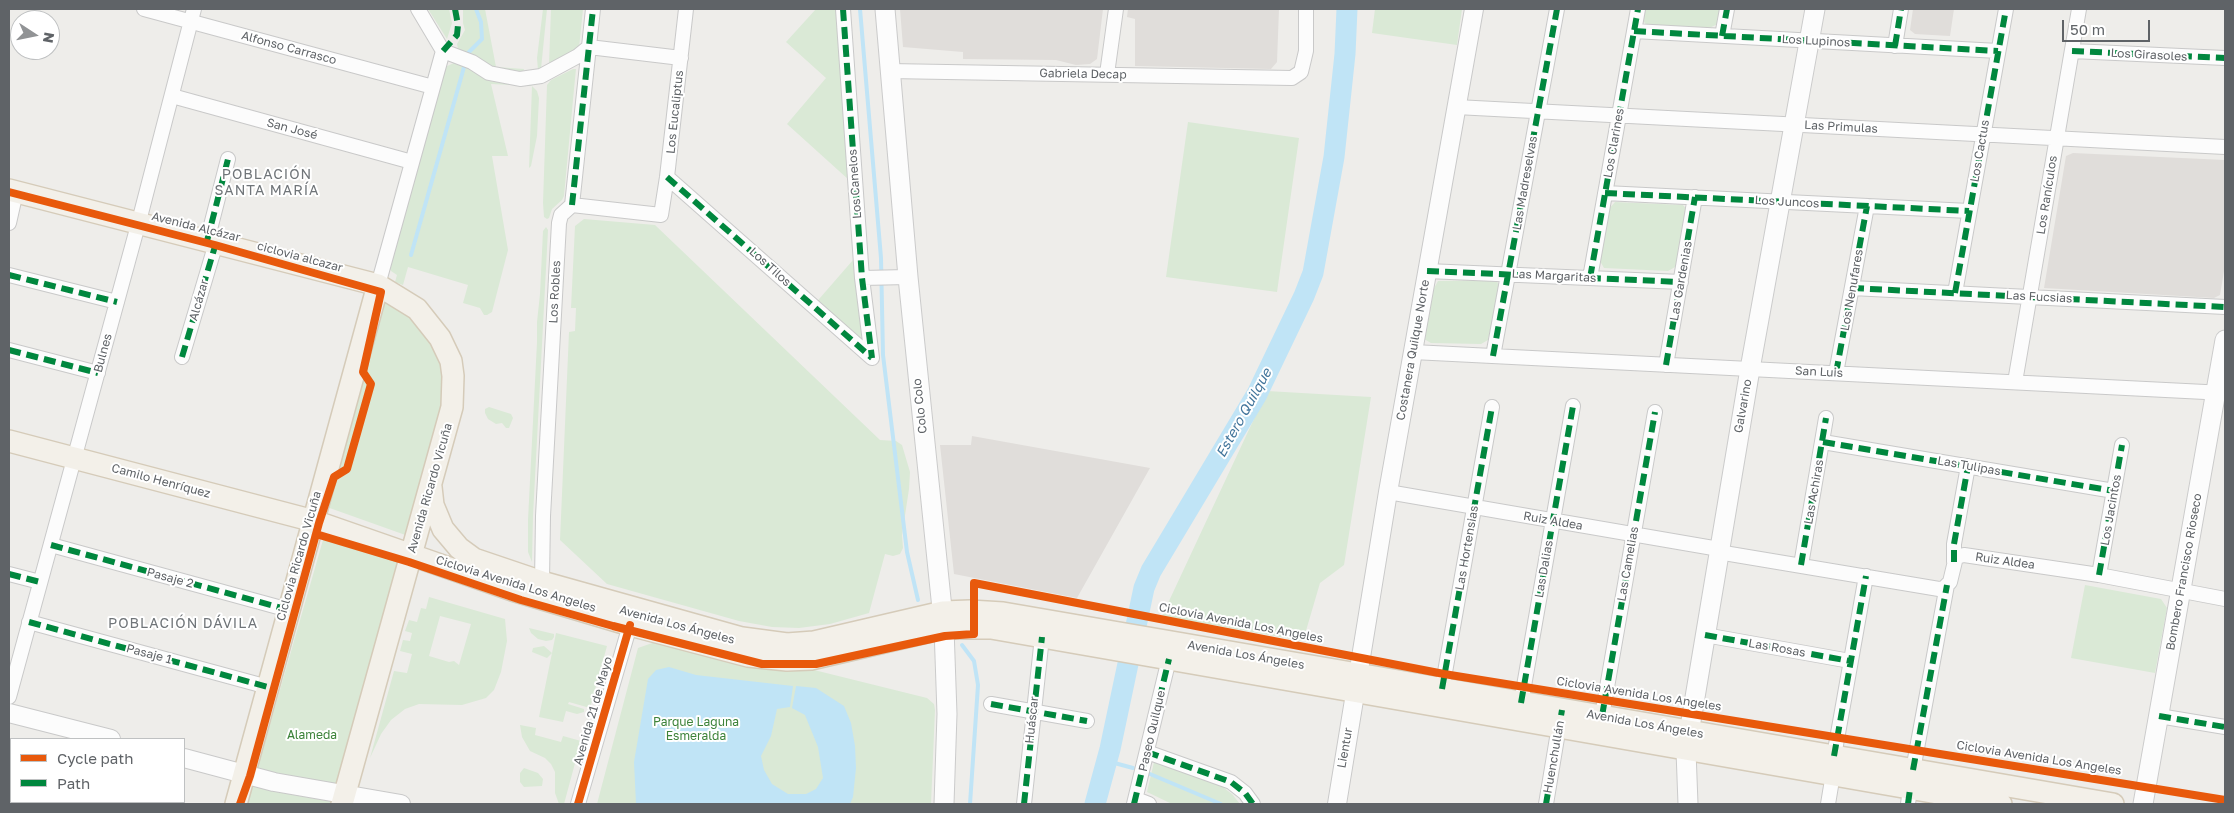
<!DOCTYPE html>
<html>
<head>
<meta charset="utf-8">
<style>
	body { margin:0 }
	#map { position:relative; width:2234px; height:813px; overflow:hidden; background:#eeedea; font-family:"Golos Text",sans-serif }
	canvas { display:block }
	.frame { position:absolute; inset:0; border:10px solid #5f6367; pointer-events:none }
	.legend { position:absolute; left:10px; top:738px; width:175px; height:65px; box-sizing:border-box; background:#fff; border:1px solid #bfc1c2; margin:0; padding:6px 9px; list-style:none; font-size:15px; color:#5f6367 }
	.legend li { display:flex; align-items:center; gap:10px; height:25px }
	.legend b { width:25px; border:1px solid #bfc1c2 }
	.north { position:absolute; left:10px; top:10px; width:50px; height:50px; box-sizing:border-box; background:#fff; border:1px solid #bfc1c2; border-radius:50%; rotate:101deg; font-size:14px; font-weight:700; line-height:20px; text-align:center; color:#5f6367 }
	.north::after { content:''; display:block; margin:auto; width:18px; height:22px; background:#919395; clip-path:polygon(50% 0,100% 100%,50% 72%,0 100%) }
	.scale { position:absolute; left:2062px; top:20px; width:88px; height:22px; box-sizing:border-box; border:2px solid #5f6367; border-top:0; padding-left:6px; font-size:15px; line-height:18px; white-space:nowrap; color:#5f6367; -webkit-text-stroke:4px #fff; paint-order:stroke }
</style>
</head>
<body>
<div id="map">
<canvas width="2234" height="813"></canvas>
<div class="frame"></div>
<ul class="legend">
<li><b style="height:6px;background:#e8590c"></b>Cycle path</li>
<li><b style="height:6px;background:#00873e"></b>Path</li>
</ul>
<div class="north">N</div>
<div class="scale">50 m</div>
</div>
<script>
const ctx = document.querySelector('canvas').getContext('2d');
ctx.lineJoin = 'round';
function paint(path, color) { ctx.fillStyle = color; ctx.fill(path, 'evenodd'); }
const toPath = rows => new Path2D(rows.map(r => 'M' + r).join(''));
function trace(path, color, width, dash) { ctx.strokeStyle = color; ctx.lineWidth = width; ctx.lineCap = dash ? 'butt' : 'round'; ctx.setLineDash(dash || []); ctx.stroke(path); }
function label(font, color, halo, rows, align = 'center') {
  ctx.font = font + ' "Golos Text",sans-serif'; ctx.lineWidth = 4; ctx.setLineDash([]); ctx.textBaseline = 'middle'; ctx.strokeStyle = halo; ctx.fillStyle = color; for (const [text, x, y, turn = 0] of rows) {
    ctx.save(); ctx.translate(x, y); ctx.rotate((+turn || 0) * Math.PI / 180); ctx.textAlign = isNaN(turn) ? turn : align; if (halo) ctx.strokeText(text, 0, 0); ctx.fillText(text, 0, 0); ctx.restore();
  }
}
paint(toPath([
	[900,9,1103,9,1097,59,1090,64,1076,65,1056,60,963,59,963,52,903,47],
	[1128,9,1279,9,1277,62,1271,69,1135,66,1135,19,1127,17],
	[1913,9,1954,9,1950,36,1915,34,1910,30],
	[2073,153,2225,160,2225,265,2220,295,2214,298,2044,288,2066,156],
	[972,436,1150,468,1077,598,954,574,940,445,971,445]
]), '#e0ddda');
paint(toPath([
	[428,9,449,9,452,23,447,39],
	[463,9,485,9,496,67,524,69,523,73,501,72,458,49,457,44,465,30,463,23],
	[543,9,547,9,541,69,538,70,537,58],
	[551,9,583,9,579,48,549,65],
	[816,9,836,9,849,180,787,124,826,78,786,42],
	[1375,9,1462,9,1457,45,1372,33],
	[1643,9,1721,9,1718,24,1709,28,1646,25,1641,17],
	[456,62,531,85,537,91,539,98,537,136,531,166,529,168,532,86,491,84,508,156,492,156,508,250,492,312,487,315,484,315,480,308,463,303,468,285,408,267,403,285,395,282,397,275,391,271,390,267,445,67],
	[573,69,576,69,574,89,564,196,562,200,552,209,549,218,547,219,544,217,543,203,547,85,551,80],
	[1188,122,1299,138,1277,292,1166,277],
	[1615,202,1683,205,1688,211,1677,266,1668,271,1604,268,1600,261,1609,209],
	[584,219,655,225,880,440,896,441,902,445,910,472,909,489,902,535,903,548,900,554,893,556,885,554,869,613,830,624,799,628,772,627,739,621,607,584,560,540,569,332,575,331,576,308,571,308,575,226],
	[546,227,548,230,533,516,532,562,528,552,528,520,537,342,537,322,540,294,543,231],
	[853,260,855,263,863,351,813,306],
	[1497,280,1499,288,1488,340,1481,344,1431,343,1424,339,1432,292,1438,281],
	[382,295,417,316,449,377,411,537,324,506],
	[1267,391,1371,397,1344,565,1320,583,1303,641,1162,616],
	[489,407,511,414,513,418,509,428,506,428,502,423,496,424,488,419,485,413,485,409],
	[325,533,405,561,342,787,257,770],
	[2085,585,2161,599,2167,608,2155,673,2071,658],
	[429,597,505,619,507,641,501,672,494,690,486,698,462,705,419,704,405,709,391,720,381,734,370,758,394,671,407,673,412,654,400,651,403,640,410,641,412,633,405,631,409,620,417,622,421,608,426,609],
	[440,616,471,624,459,665,454,661,449,662,429,656],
	[529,628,554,634,554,637,552,640,546,641,538,639,531,633],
	[556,633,607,646,590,708,569,702,568,704,584,709,584,712,577,714,566,711,563,722,539,717,552,653,547,658,532,652,533,648,544,646,552,653],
	[658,641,806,668,927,698,934,704,935,710,931,804,597,804,638,648],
	[520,725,536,728,535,735,561,742,563,736,581,741,564,804,559,804,555,793,555,772,551,764,545,758,530,751,522,737],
	[1154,762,1220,785,1232,794,1240,804,1172,804,1147,792],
	[524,768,538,773,543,779,542,786,524,787,520,782,520,773],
	[251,785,272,791,338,803,246,804]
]), '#dae9d6');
paint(toPath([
	[669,667,696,675,793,686,790,707,777,709,771,736,761,756,764,770,772,784,788,794,806,794,816,789,823,778,818,747,805,715,792,708,796,686,816,688,844,706,851,723,855,746,856,768,853,797,850,804,636,804,634,762,648,679,656,670]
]), '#c0e4f6');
trace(toPath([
	[860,9,881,258,883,355,907,552,918,600],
	[411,255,468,53,482,39,481,22,476,9],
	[962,645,974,661,978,685,970,804],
	[1107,761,1133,768],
	[1150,774,1221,804]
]), '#c0e4f6', 4);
trace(toPath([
	[1095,804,1110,749,1144,588,1151,571,1257,394,1304,296,1313,273,1334,157,1345,54,1347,9]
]), '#c0e4f6', 21);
const minor = toPath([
	[144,9,433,87],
	[418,9,443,51],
	[843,9,862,278,872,358],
	[1634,31,1998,51],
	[1722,36,1727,9],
	[1895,46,1901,9],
	[443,51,472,62,489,73,520,79,541,76,578,56,589,47,681,58],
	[2072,51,2225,58],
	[889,71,1292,78,1301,72,1306,51,1306,9],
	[1107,74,1116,9],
	[172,96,412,162],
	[1456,107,2225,147],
	[667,177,872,358],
	[1605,193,1969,211],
	[572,205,661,215,667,177,686,9],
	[572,205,593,9],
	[9,223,16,192],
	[207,241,228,159],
	[1427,271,1681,282],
	[9,275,117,302],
	[862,278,908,277],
	[1590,278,1638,9],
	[378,285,443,51],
	[1852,288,2225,307],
	[1955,293,2006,9],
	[9,350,98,373],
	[1413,352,2225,393],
	[1493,356,1557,9],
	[182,357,216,243],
	[1666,365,1695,197],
	[1836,373,1867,206],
	[2015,382,2079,9],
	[1823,442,2114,491],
	[1388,492,1719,549],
	[51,545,289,610],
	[1718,552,1939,589,1944,588,1950,582,1956,557,1964,555,2099,575,2225,599],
	[1954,562,1954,544,1968,466],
	[1801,565,1826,418],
	[9,574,40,582],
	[2099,575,2122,445],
	[542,582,543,516,559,223,561,215,572,205],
	[29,622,268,687],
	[1705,635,1850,661],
	[1442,689,1492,407],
	[9,697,138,225,194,9],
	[1521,703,1573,406],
	[991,704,1087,721],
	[1602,716,1655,412],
	[2159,716,2225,727],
	[1147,752,1231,782,1245,793,1253,804],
	[1834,756,1866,576],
	[1913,770,1947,585],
	[1136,799,1149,804],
	[578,804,630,625],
	[1024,804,1042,637],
	[1134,804,1169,659],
	[1546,804,1560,720],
	[1828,804,1833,774],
	[1908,804,1910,789]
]);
const tertiary = toPath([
	[9,713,111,739],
	[184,758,274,782,401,804],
	[1337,804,1388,492,1474,9]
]);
const secondary = toPath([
	[885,9,908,277,944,628,947,714,944,804],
	[1688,804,1686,751,1750,369,1815,9],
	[2143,804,2225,340]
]);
const primary = toPath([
	[9,190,378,285,417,309,440,338,451,361,453,376,452,407,342,804],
	[9,441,314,521,512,590,630,625,748,656,787,660,811,659,944,628,991,628,2001,804],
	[431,487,433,505,443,529,459,548,474,559,542,582,742,638,787,644,814,642,943,612,970,611,1003,613,2113,804],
	[236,804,378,285]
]);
trace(minor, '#c9c9c9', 16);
trace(tertiary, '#c9c9c9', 20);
trace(secondary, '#cbcbcb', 21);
trace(primary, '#d5cbb9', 24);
trace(minor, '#fcfcfc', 14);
trace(tertiary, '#fcfcfc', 18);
trace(secondary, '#fcfcfc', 19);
trace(primary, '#f3f0e9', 21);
trace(toPath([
	[843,9,862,278,872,358],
	[1634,31,1998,51],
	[1722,36,1727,9],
	[1895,46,1901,9],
	[443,51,457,35,458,25,455,9],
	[2072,51,2225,58],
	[667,177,872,358],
	[1605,193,1969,211],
	[572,205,593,9],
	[207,241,228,159],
	[1427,271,1681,282],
	[9,275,117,302],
	[1590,278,1638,9],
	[1852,288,2225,307],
	[1955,293,2006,9],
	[9,350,98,373],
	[1493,356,1557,9],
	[182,357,216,243],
	[1666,365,1695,197],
	[1836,373,1867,206],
	[1823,442,2114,491],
	[51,545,289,610],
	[1954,562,1954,544,1968,466],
	[1801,565,1826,418],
	[9,574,40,582],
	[2099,575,2122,445],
	[29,622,268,687],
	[1705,635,1850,661],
	[1442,689,1492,407],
	[1521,703,1573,406],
	[991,704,1087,721],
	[1602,716,1655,412],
	[2159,716,2225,727],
	[1147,752,1231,782,1245,793,1253,804],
	[1834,756,1866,576],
	[1913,770,1947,585],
	[1024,804,1042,637],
	[1134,804,1169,659],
	[1546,804,1562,710],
	[1908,804,1910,789]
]), '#00873e', 6, [12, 6]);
trace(toPath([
	[9,192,215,245,381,292,363,372,371,384,347,469,334,477,319,523,250,776,240,804],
	[316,534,409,562,521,600,613,626,762,664,816,664,945,636,974,634,974,583,1444,674,2225,800],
	[578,804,630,625]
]), '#e8590c', 8);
label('12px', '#5f6367', '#fff', [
	["Los Lupinos",1816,41,3],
	["Alfonso Carrasco",289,48,15],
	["Los Girasoles",2149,55,3],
	["Gabriela Decap",1083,74,1],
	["Los Eucaliptus",675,112,-84],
	["Las Primulas",1841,127,3],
	["San José",292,129,15],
	["Los Clarines",1614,143,-80],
	["Los Cactus",1980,151,-80],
	["Las Madreselvas",1525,183,-80],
	["Los Canelos",855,184,-94],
	["Los Ranículos",2047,195,-81],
	["Los Juncos",1787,202,3],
	["Avenida Alcázar",196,227,14],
	["ciclovia alcazar",300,257,15],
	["Los Tilos",770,267,42],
	["Las Margaritas",1554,276,3],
	["Las Gardenias",1681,281,-80],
	["Los Nenufares",1852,290,-80],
	["Los Robles",555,292,-87],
	["Las Fucsias",2039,297,3],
	["Alcázar",199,300,-74],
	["Costanera Quilque Norte",1413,350,-80],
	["Bulnes",103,353,-75],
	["San Luis",1819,372,3],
	["Colo Colo",920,406,-96],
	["Galvarino",1743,406,-80],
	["Las Tulipas",1969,466,10],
	["Camilo Henríquez",161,481,15],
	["Avenida Ricardo Vicuña",430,488,-74],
	["Las Achiras",1814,492,-80],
	["Los Jacintos",2111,510,-80],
	["Ruiz Aldea",1553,521,10],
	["Las Hortensias",1467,548,-80],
	["Ciclovia Ricardo Vicuña",299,556,-74],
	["Ruiz Aldea",2005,561,8],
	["Las Camelias",1628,564,-80],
	["Las Dalias",1544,569,-80],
	["Bombero Francisco Rioseco",2184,572,-80],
	["Pasaje 2",170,578,15],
	["Ciclovia Avenida Los Angeles",516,584,17],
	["Ciclovia Avenida Los Angeles",1241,623,11],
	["Avenida Los Ángeles",677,625,15],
	["Las Rosas",1777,648,10],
	["Pasaje 1",149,654,15],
	["Avenida Los Ángeles",1246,655,10],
	["Ciclovia Avenida Los Angeles",1639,694,9],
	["Avenida 21 de Mayo",593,711,-74],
	["Huáscar",1032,720,-84],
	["Avenida Los Ángeles",1645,724,10],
	["Paseo Quilque",1152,731,-77],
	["Lientur",1345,748,-80],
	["Huenchullán",1554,757,-80],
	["Ciclovia Avenida Los Angeles",2039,758,9]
]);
label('12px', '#3d833a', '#fff', [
	["Parque Laguna",696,722],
	["Esmeralda",696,736],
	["Alameda",312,735]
]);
ctx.letterSpacing = '1px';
label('14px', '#707579', '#fff', [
	["POBLACIÓN",267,175],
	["SANTA MARÍA",267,191],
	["POBLACIÓN DÁVILA",183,624]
]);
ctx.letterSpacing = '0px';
label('italic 14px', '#43769c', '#fff', [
	["Estero Quilque",1244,413,-61]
]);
</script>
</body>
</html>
